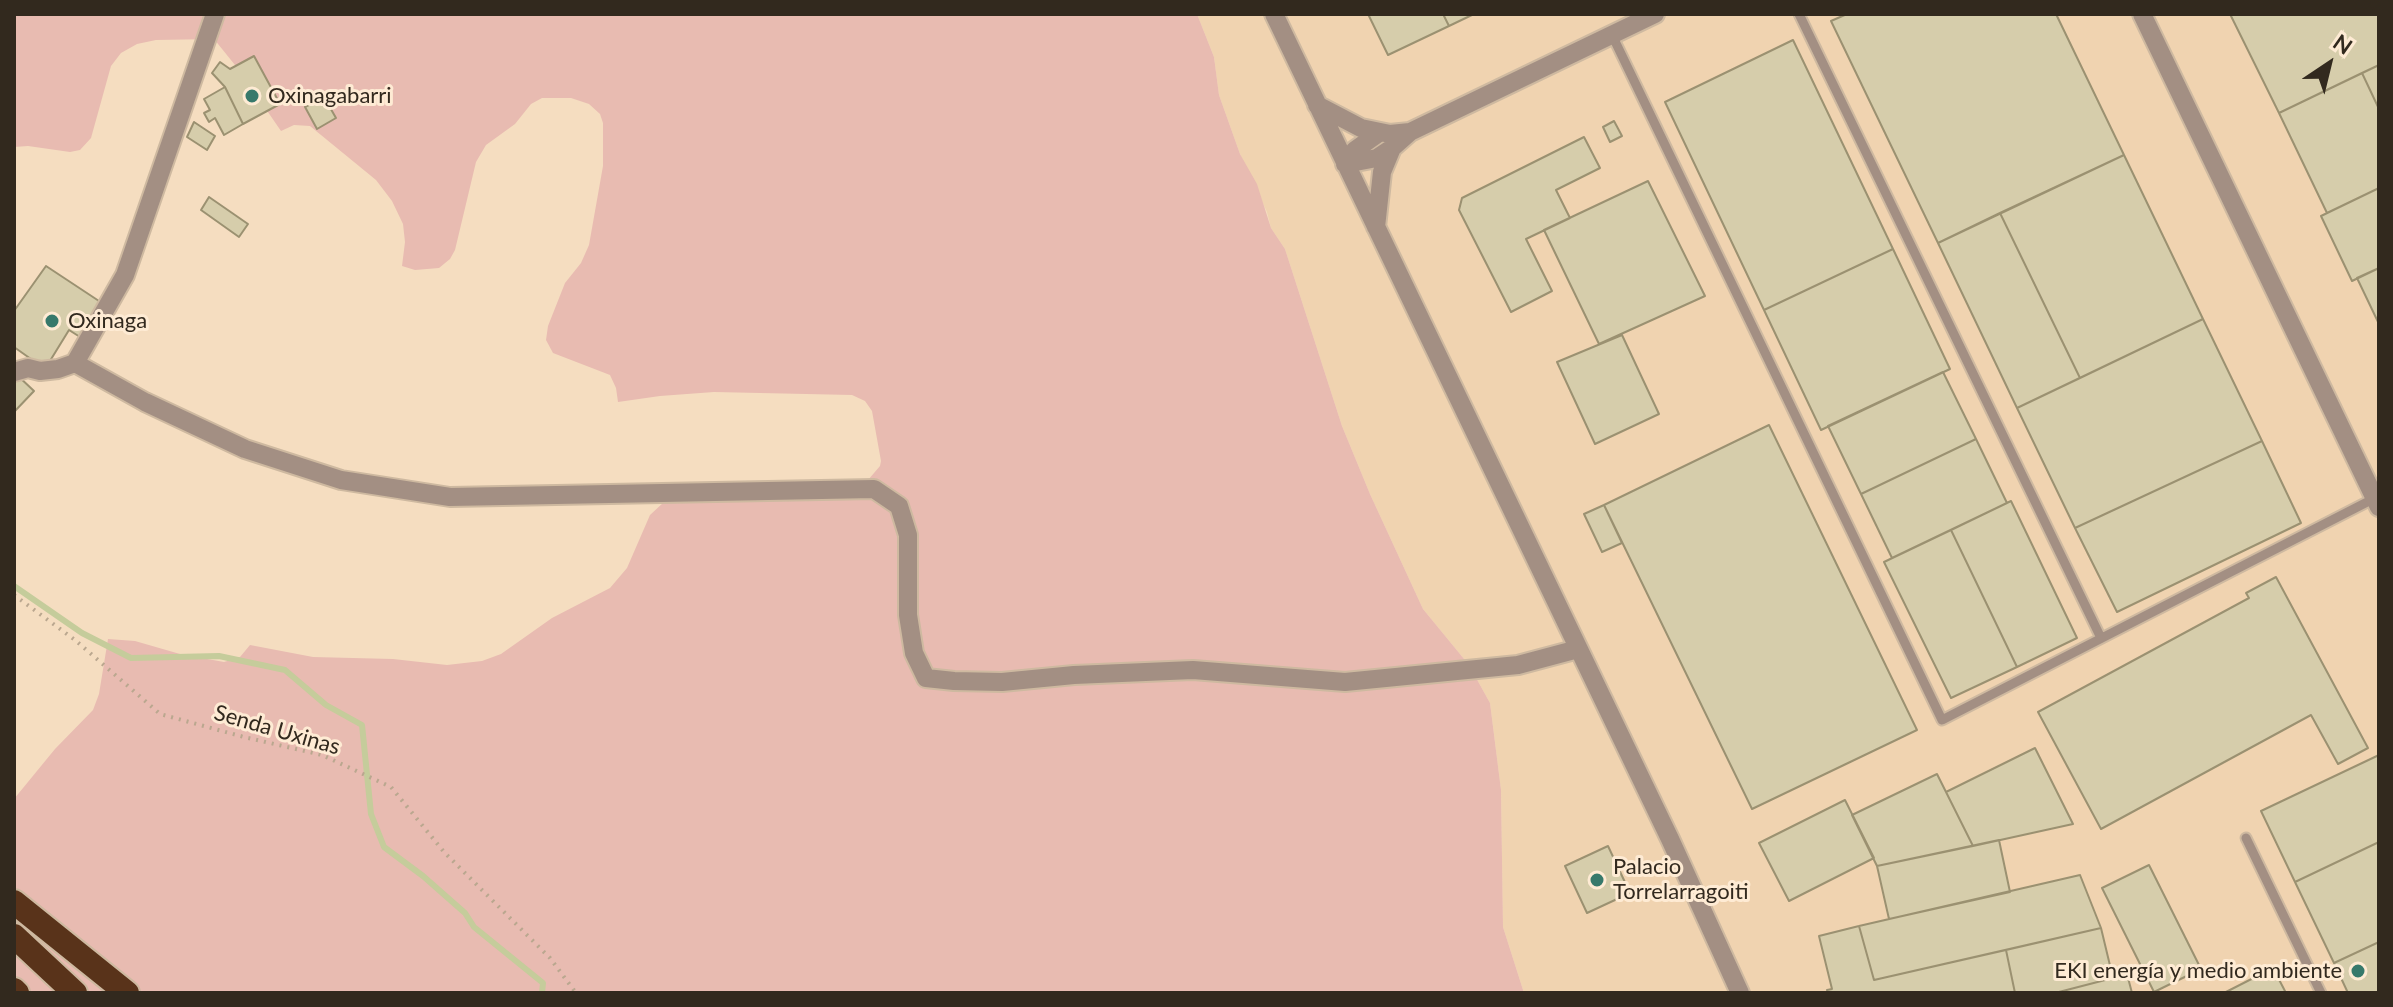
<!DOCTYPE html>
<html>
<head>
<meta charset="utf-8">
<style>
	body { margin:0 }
	#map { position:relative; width:2393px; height:1007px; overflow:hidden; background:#f5ddc0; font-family:Lato,sans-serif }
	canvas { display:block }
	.frame { position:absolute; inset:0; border:16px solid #32291e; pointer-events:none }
	.north { position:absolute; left:2289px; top:24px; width:80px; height:80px; -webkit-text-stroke:6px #feebd4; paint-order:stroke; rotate:35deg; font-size:22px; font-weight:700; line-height:32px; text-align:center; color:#32291e }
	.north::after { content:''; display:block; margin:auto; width:28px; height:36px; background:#32291e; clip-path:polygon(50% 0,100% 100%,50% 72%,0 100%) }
</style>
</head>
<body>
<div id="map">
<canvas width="2393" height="1007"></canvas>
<div class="frame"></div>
<div class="north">N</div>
</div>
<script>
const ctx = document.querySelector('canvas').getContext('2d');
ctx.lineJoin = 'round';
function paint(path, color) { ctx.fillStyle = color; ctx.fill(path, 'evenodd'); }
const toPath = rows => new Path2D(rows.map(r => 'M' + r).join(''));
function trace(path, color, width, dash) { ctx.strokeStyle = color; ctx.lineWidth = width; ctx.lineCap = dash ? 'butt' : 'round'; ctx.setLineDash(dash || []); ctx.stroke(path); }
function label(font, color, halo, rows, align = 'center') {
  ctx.font = font + ' Lato,sans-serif'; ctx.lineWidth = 6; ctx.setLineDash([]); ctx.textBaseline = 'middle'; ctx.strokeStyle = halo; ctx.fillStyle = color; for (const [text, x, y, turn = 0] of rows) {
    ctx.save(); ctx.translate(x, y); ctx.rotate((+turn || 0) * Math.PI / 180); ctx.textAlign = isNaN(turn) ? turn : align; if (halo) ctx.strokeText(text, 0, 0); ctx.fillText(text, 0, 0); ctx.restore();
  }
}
paint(toPath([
	[1197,14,2379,14,2379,993,1524,993,1503,927,1501,790,1490,703,1469,665,1423,609,1370,494,1342,426,1285,249,1271,228,1267,212,1240,154,1219,95,1214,57]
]), '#f0d3b0');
paint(toPath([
	[14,14,1197,14,1214,57,1219,95,1240,154,1257,184,1271,228,1285,249,1342,426,1370,494,1423,609,1469,665,1490,703,1501,790,1503,927,1524,993,14,993,14,799,55,749,93,710,99,694,108,639,135,641,180,654,224,662,240,657,250,645,313,657,393,659,447,665,482,661,501,654,552,618,610,588,627,568,650,515,664,502,708,486,734,482,868,480,880,466,881,461,872,411,865,401,852,395,714,392,660,396,618,402,616,388,610,375,553,353,546,340,548,326,565,283,581,263,589,245,603,166,603,123,600,114,589,104,571,98,542,98,531,104,515,124,486,145,476,162,455,250,450,259,439,268,415,270,402,266,405,242,403,224,392,201,376,180,310,126,294,125,281,131,239,70,214,39,156,40,137,44,121,53,111,66,91,138,80,150,70,152,28,146,14,147]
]), '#e8bbb1');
trace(toPath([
	[14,586,82,633,131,658,219,656,285,670,326,705,362,725,371,814,384,847,423,876,465,913,474,927,543,983,542,993]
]), '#c5cc9b', 6);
const building = toPath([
	[1368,14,1443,14,1449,26,1388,55,1368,14],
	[1443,14,1474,14,1449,26,1443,14],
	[1847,14,2056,14,2124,155,1938,243,1831,21,1847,14],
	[2230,14,2379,14,2379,65,2279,113,2230,14],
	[1793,40,1893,249,1764,310,1665,102,1793,40],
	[254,56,280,104,243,124,225,87,212,73,220,62,230,69,254,56],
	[2379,65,2379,109,2362,73,2379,65],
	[2362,73,2379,109,2379,188,2327,213,2279,113,2362,73],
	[225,87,243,124,224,135,215,118,209,122,204,113,210,110,204,99,225,87],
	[324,97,336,118,317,129,305,107,324,97],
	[1614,121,1622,136,1610,142,1603,127,1614,121],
	[194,122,215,136,207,150,187,137,194,122],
	[1584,137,1600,168,1556,190,1570,218,1526,239,1552,291,1511,312,1459,210,1462,198,1584,137],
	[2124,155,2203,319,2080,378,2000,213,2124,155],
	[1648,181,1705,296,1599,344,1544,230,1648,181],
	[2379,188,2379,268,2352,281,2321,216,2379,188],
	[209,197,248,224,239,237,201,210,209,197],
	[2000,213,2080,378,2017,408,1938,243,2000,213],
	[1893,249,1950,369,1821,430,1764,310,1893,249],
	[46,266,102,303,80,337,69,330,45,369,14,347,14,311,46,266],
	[2379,268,2379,324,2357,278,2379,268],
	[2203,319,2262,441,2075,528,2017,408,2203,319],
	[1622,335,1659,414,1595,444,1557,362,1622,335],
	[1943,372,1976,439,1861,494,1828,426,1943,372],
	[17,375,34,391,14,412,14,379,17,375],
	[1769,425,1917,730,1752,809,1604,505,1769,425],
	[1976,439,2007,503,1892,558,1861,494,1976,439],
	[2262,441,2301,523,2117,612,2075,528,2262,441],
	[2011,501,2077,638,2017,667,1951,530,2011,501],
	[1604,505,1622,543,1602,552,1584,514,1604,505],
	[1951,530,2017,667,1951,698,1884,562,1951,530],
	[2276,577,2368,748,2338,764,2311,715,2101,829,2038,712,2249,598,2246,593,2276,577],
	[2035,748,2073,824,1973,846,1946,792,2035,748],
	[2379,755,2379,842,2295,882,2261,811,2379,755],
	[1937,774,1973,846,1877,866,1852,815,1937,774],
	[1845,800,1874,858,1789,901,1759,843,1845,800],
	[1999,840,2010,892,1889,919,1877,866,1999,840],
	[2379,842,2379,942,2334,963,2295,882,2379,842],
	[1608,846,1630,893,1587,913,1565,866,1608,846],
	[2149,865,2201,969,2154,992,2102,888,2149,865],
	[2080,875,2101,928,1874,980,1859,926,2080,875],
	[1859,926,1874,980,2006,950,2015,993,1828,993,1827,990,1832,989,1819,936,1859,926],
	[2101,928,2113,978,2055,993,2015,993,2006,950,2101,928],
	[2379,942,2379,993,2348,993,2334,963,2379,942],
	[2273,968,2286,993,2224,993,2273,968],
	[2127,974,2132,993,2055,993,2113,978,2127,974]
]);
paint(building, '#d6cdab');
trace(building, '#9b9171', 2);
const service = toPath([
	[1799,14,2101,638],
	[1612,35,1942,720,2375,498],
	[2246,838,2321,993]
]);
const minor = toPath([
	[1274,14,1670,839,1740,993],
	[2142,14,2379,507],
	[1317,105,1361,128,1390,134,1410,132],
	[1345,164,1377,158,1392,148],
	[1345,164,1355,150,1379,133],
	[1376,227,1382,172,1392,148,1410,132,1655,14],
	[75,363,125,275,215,14],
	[14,372,28,368,40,371,58,369,75,363,145,402,245,449,341,480,450,497,874,489,899,506,908,535,908,615,914,653,926,678,954,681,1002,682,1074,675,1193,670,1345,682,1518,665,1578,649]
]);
const motorway = toPath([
	[14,902,127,993],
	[14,936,75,993],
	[14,990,17,993]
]);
trace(service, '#ceb9a0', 13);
trace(minor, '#ceb9a0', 22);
trace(motorway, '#ceb9a0', 28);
trace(toPath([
	[14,595,75,640,160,714,244,737,322,755,391,787,444,852,550,958,576,993]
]), '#baa78f', 4, [2, 6]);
trace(service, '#a38f83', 9);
trace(minor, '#a38f83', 18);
trace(motorway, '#59331a', 24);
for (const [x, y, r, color] of [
	[252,96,8,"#37796b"],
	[52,321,8,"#37796b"],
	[1597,880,8,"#37796b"],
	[2358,971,8,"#37796b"]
]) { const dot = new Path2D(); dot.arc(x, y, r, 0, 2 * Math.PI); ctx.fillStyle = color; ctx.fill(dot); trace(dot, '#feebd4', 3); }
label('22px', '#32291e', '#feebd4', [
	["Oxinagabarri",268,96],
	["Oxinaga",68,321],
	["Palacio",1613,867],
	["Torrelarragoiti",1613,892],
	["EKI energía y medio ambiente",2342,971,"right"]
], 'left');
label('22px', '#32291e', '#feebd4', [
	["Senda Uxinas",277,730,16]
]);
</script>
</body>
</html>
